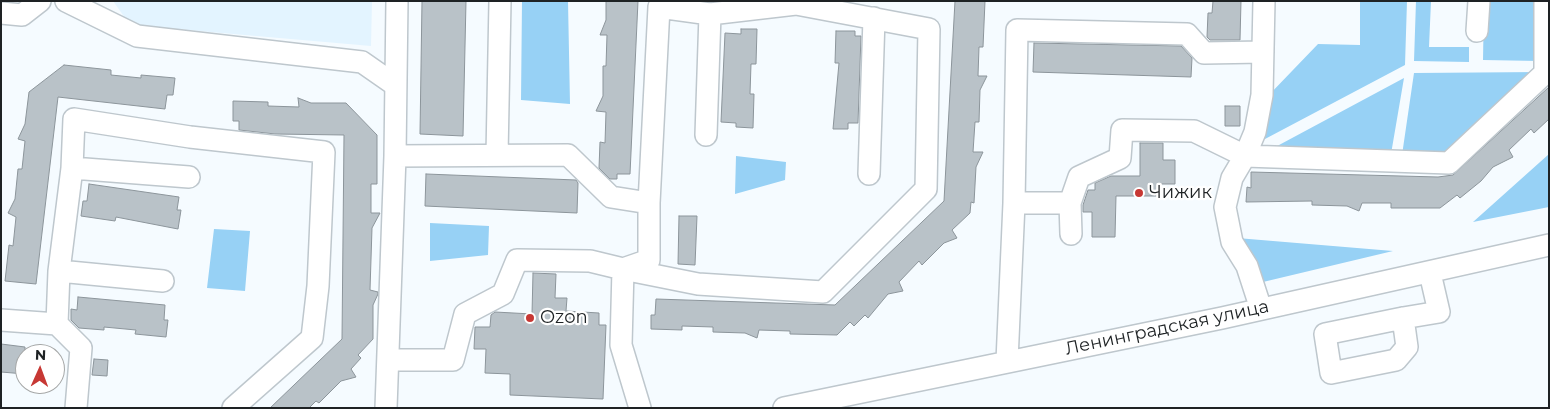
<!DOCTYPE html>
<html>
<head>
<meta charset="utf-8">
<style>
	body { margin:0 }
	#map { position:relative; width:1550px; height:409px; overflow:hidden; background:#f5fbff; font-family:Montserrat,sans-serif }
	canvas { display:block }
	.frame { position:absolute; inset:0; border:2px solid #1e2224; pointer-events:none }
	.north { position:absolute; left:15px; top:344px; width:50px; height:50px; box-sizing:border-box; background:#fff; border:1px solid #a5a7a7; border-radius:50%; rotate:2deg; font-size:14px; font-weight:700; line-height:20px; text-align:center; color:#1e2224 }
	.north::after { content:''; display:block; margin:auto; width:18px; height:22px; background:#c73834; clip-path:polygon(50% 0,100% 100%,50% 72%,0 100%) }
</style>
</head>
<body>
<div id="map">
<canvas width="1550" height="409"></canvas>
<div class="frame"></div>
<div class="north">N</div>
</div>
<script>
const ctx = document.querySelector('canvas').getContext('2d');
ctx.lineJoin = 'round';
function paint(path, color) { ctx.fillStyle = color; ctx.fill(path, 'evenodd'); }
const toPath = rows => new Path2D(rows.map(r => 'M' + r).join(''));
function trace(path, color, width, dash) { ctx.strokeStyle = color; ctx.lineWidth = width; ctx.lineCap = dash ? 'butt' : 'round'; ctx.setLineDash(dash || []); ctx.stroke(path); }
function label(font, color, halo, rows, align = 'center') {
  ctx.font = font + ' Montserrat,sans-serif'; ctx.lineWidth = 4.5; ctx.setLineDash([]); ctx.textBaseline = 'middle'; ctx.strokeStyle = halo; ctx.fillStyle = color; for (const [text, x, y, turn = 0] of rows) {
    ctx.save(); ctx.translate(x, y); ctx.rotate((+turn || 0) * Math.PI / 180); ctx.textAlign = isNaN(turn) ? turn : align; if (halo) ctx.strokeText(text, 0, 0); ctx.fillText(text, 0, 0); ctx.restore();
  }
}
paint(toPath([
	[113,1,372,1,371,46,130,25]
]), '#e3f4ff');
paint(toPath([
	[522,1,568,1,570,104,521,100],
	[1360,1,1407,1,1405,65,1265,139,1267,97,1318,44,1360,45],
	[1416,1,1431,1,1429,47,1469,47,1469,62,1414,61],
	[1484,1,1539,1,1539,61,1483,60],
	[1540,72,1446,157,1402,155,1414,73],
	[1404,78,1391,154,1266,152],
	[1549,154,1549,207,1473,222],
	[736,156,786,162,785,180,735,194],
	[430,223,489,226,488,255,430,261],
	[214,229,250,231,245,291,207,288],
	[1237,238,1393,251,1263,282]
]), '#97d1f5');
const building = toPath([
	[422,1,466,1,463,136,420,134,422,1],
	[606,1,638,1,630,174,617,174,617,179,610,179,599,168,600,142,605,143,606,112,596,111,603,96,603,66,606,66,607,35,600,35,606,20,606,1],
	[955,1,985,1,983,47,979,47,978,76,987,76,980,90,979,122,975,122,973,152,983,152,976,167,974,203,971,202,970,213,952,230,957,238,944,243,922,265,919,261,899,282,903,291,888,294,868,318,865,315,854,326,850,322,837,335,790,334,790,331,759,330,757,338,745,333,713,332,713,327,682,326,682,330,651,329,651,315,655,315,656,299,835,305,944,201,955,1],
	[1213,1,1241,1,1240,40,1210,40,1207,37,1208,13,1212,13,1213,1],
	[741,29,757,29,756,64,751,64,750,94,754,94,753,128,736,127,736,123,721,122,725,33,741,34,741,29],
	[836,31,855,31,855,36,861,36,858,123,848,123,848,129,833,129,839,63,835,63,836,31],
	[1034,43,1181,46,1192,58,1191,77,1033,72,1034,43],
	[64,65,111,70,111,75,141,78,141,75,175,78,173,95,167,95,165,109,58,97,36,284,5,281,9,245,13,246,16,217,8,213,15,199,18,169,22,169,25,141,18,139,25,124,29,92,64,65],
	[1549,87,1549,119,1534,133,1531,129,1509,150,1513,157,1493,167,1481,181,1460,198,1457,195,1440,208,1391,208,1391,203,1362,203,1359,211,1347,206,1312,205,1312,201,1246,202,1247,187,1251,188,1251,172,1438,177,1453,175,1549,87],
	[298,98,311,103,346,103,377,135,377,184,371,184,371,213,380,213,372,228,370,290,378,292,378,294,373,305,373,339,358,355,361,358,351,369,356,377,341,381,319,403,316,401,309,408,270,408,342,339,344,135,275,134,239,130,239,121,233,121,233,101,268,102,268,106,299,107,298,98],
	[1225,106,1240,106,1240,126,1225,126,1225,106],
	[1140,143,1163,143,1163,160,1175,160,1175,184,1159,184,1159,196,1116,196,1115,237,1092,237,1092,212,1083,212,1083,205,1088,190,1095,190,1095,183,1111,176,1140,176,1140,143],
	[426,174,576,180,578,183,577,213,425,206,426,174],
	[89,184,179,197,177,210,181,210,178,229,116,217,115,221,81,216,83,201,87,201,89,184],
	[679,216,697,216,695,265,678,264,679,216],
	[533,273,556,274,555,298,567,298,566,311,599,313,599,325,606,325,603,399,510,395,510,374,485,373,486,349,474,349,475,327,490,327,491,315,495,312,532,314,533,273],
	[78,297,165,305,164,320,168,320,166,337,135,334,136,330,104,327,104,330,79,328,71,320,71,309,77,310,78,297],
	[1,344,25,347,25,374,1,372,1,344],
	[94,359,108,360,107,376,92,375,94,359]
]);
paint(building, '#b9c2c8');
trace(building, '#8c959b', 1);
const minor = toPath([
	[66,1,137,36,362,62,395,85],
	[1,13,22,15,40,1],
	[1477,31,1479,1],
	[706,135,710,14],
	[497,155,500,1],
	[395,156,397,1],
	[72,168,189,177],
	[869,174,874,18],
	[1014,203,1017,30,1187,34,1204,53,1263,52],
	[1070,203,1071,234],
	[623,269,621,345,640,408],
	[59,271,163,281],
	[1261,309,1247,266,1232,242,1225,207,1232,178,1245,156,1255,132,1262,95,1264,1],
	[1403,318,1407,347,1396,360,1331,373,1325,334,1403,318,1439,312,1430,273],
	[1,320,57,324,59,271,72,168,74,119,190,137,324,152,318,286,312,338,233,408],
	[57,324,81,348,76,408],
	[389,360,453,360,465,314,503,294,517,260,590,261,623,269,698,284,823,292,926,189,929,29,796,4,710,14,659,7,649,203,649,260,623,269],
	[1007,361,1014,203,1070,203,1079,177,1120,158,1122,130,1194,131,1245,156,1449,163,1545,73,1545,1],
	[386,408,395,156,568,155,611,197,649,203],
	[784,408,1222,318,1549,245]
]);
trace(minor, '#bec7cd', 24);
trace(minor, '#fff', 21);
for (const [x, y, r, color] of [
	[1139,193,5,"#c73834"],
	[530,318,5,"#c73834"]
]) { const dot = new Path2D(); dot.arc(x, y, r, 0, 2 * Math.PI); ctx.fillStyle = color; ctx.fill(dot); trace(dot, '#fff', 2); }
label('18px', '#1e2224', '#fff', [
	["Чижик",1149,193],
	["Ozon",540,318]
], 'left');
label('18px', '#1e2224', '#fff', [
	["Ленинградская улица",1167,328,-12]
]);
</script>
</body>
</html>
